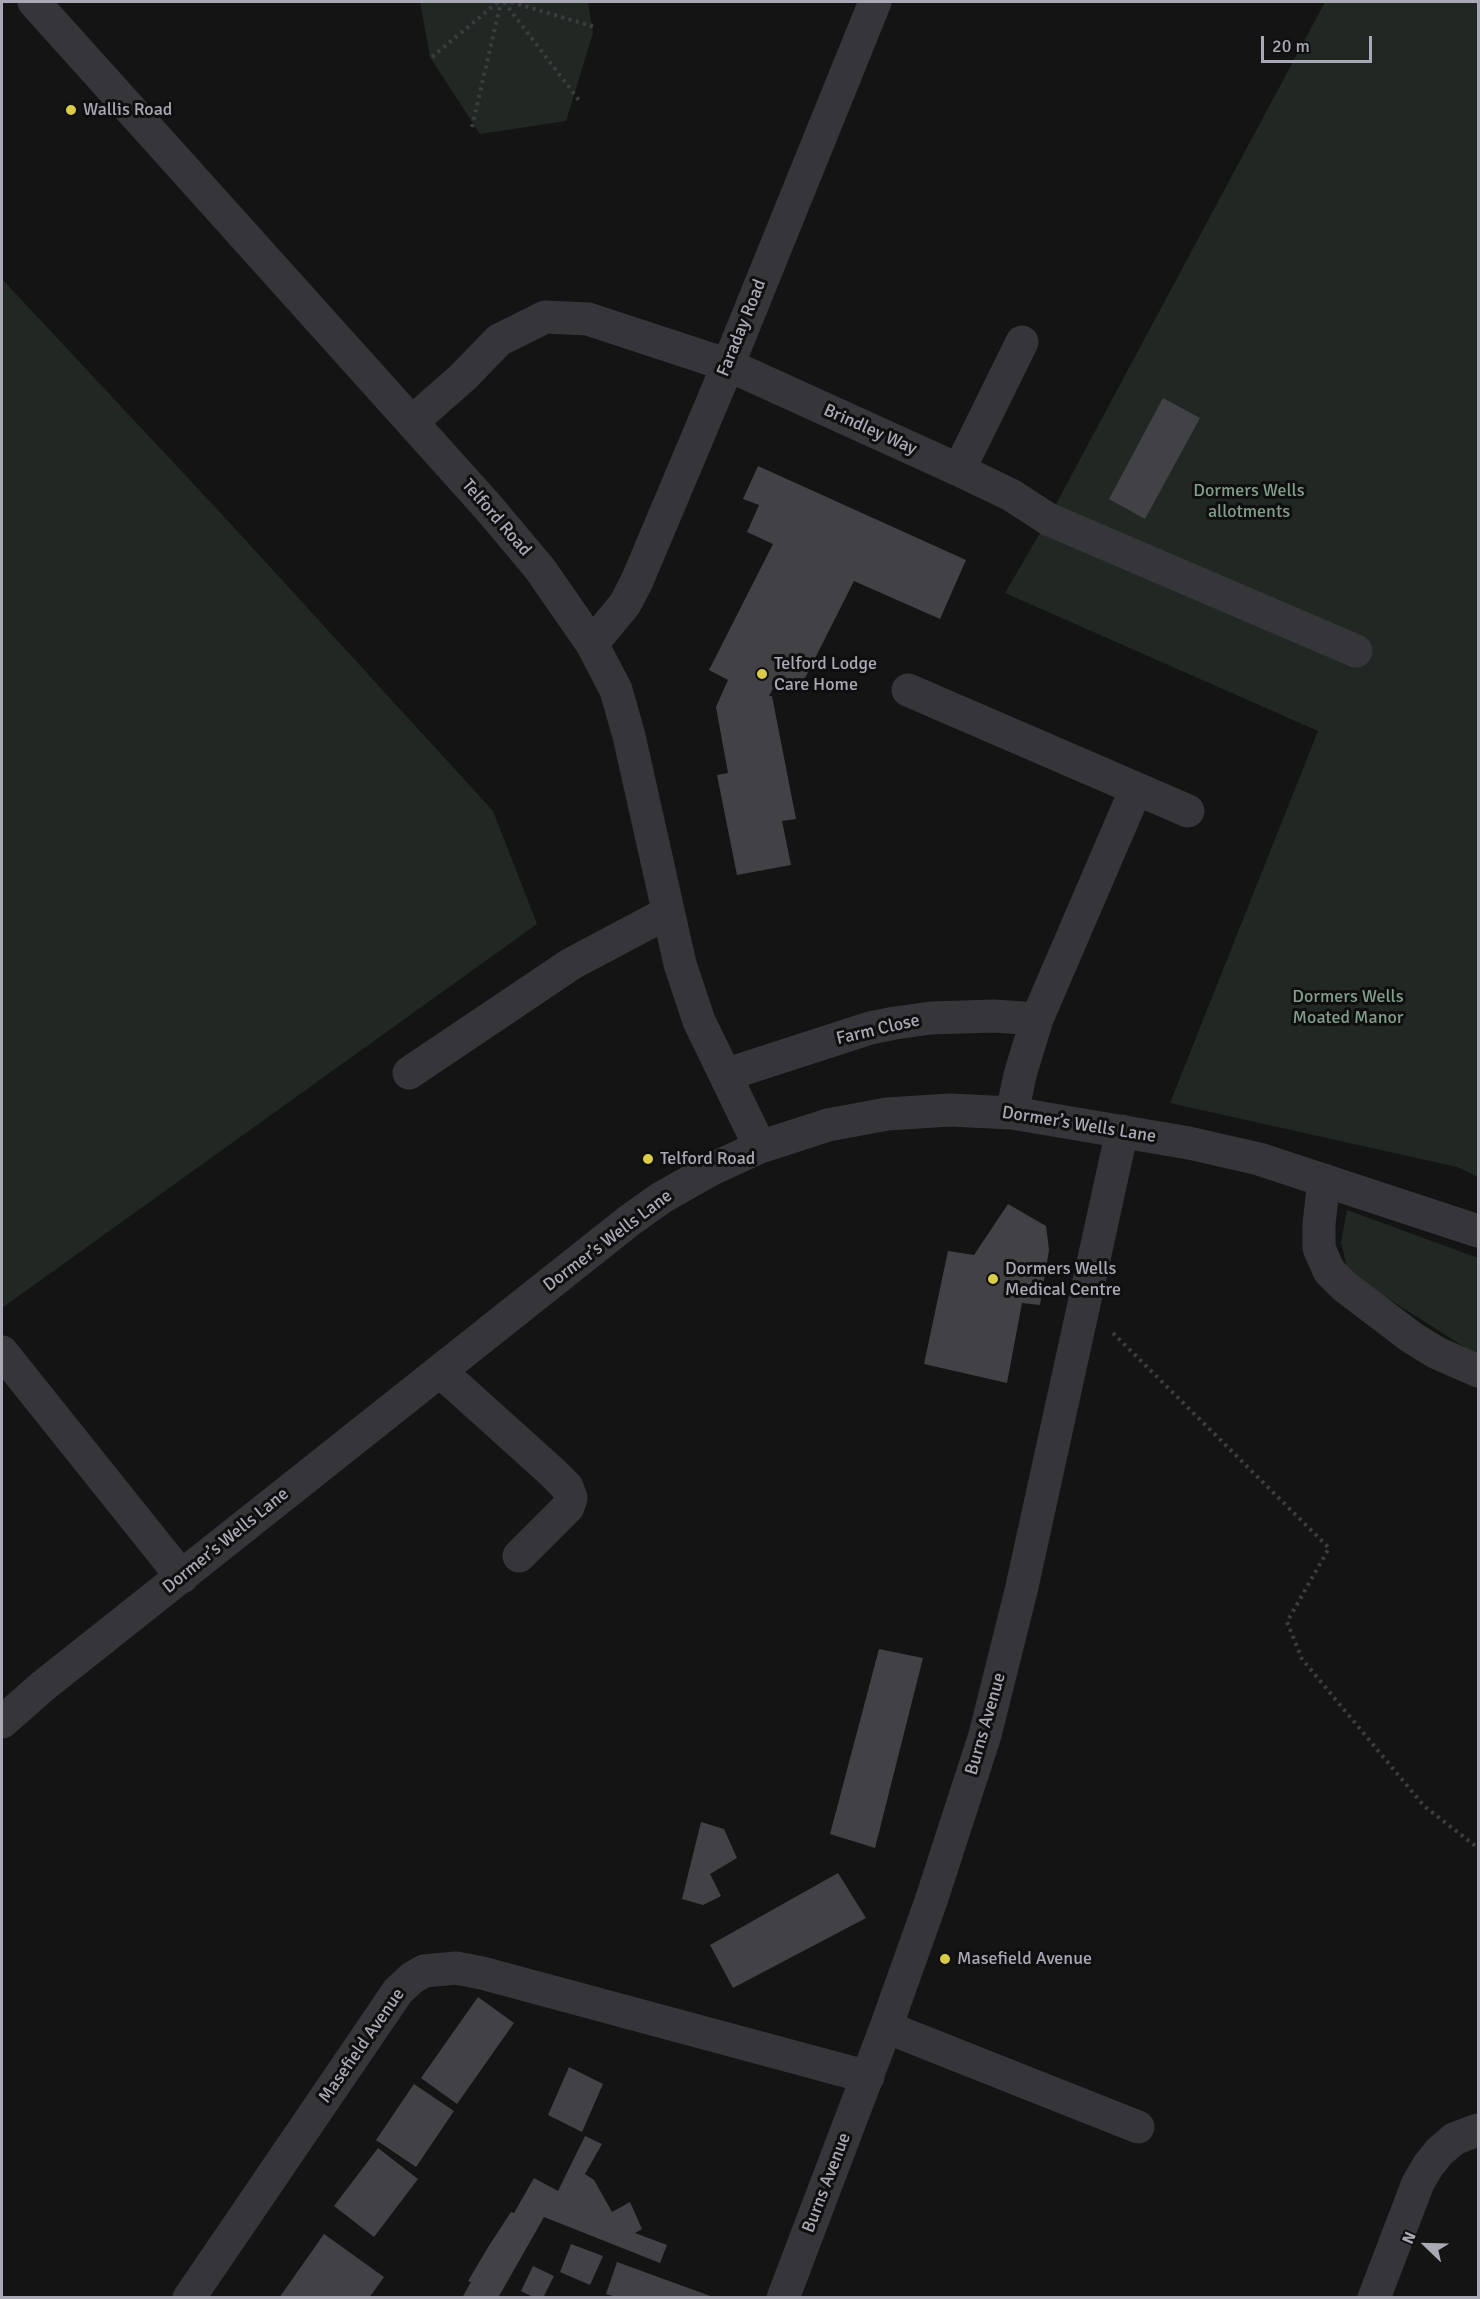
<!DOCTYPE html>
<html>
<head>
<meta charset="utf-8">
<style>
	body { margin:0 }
	#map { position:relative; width:1480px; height:2299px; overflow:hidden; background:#141415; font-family:Signika,sans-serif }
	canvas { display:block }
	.frame { position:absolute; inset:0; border:3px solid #a8a9b4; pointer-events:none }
	.north { position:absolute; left:1396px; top:2215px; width:60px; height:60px; -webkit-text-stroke:4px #0f0f10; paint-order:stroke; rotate:293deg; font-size:16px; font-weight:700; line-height:24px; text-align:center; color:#a8a9b4 }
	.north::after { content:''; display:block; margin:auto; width:21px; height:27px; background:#a8a9b4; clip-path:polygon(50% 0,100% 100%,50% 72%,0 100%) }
	.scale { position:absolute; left:1261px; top:36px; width:111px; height:27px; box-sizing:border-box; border:3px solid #a8a9b4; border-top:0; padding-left:8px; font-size:18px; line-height:21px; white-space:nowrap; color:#a8a9b4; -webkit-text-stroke:4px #0f0f10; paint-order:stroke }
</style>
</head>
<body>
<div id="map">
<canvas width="1480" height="2299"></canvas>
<div class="frame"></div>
<div class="north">N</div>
<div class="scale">20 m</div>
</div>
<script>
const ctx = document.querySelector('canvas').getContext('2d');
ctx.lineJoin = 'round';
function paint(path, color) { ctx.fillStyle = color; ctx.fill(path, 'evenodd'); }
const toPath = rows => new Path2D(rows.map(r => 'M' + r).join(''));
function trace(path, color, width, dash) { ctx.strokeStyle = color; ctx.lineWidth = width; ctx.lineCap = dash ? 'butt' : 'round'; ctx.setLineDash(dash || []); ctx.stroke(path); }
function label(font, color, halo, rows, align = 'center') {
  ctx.font = font + ' Signika,sans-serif'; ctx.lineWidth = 6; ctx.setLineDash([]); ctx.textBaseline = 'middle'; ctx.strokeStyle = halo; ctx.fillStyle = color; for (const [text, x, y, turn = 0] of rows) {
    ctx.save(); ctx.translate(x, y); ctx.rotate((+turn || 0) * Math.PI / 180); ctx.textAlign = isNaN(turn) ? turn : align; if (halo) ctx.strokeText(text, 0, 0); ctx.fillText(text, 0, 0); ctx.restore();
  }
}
paint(toPath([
	[420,2,588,2,593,33,566,121,480,134,430,57],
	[1325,2,1478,2,1478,1177,1457,1167,1170,1103,1318,731,1005,593,1048,519],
	[2,279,228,521,493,811,537,924,2,1308],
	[1347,1210,1478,1258,1478,1353,1466,1348,1348,1273,1341,1242]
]), '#212823');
paint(toPath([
	[1163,398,1200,418,1145,519,1109,499],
	[758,466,966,560,940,619,854,581,799,690,778,679,769,696,772,696,796,819,782,821,791,865,737,875,717,775,728,773,716,707,728,680,709,670,773,544,747,532,759,505,743,499],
	[1008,1204,1046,1226,1049,1250,1040,1305,1022,1303,1007,1383,924,1364,948,1251,974,1255],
	[879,1649,923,1658,875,1848,830,1834],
	[701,1822,724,1829,737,1858,710,1874,721,1896,703,1905,682,1899],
	[838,1873,866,1918,733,1988,710,1945],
	[478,1997,514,2023,457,2104,421,2078],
	[569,2067,603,2084,582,2132,548,2115],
	[414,2084,454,2111,416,2167,376,2140],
	[585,2136,602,2144,585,2174,594,2180,612,2212,630,2202,642,2229,635,2233,667,2245,660,2263,544,2217,498,2298,462,2298,471,2282,468,2281,490,2244,511,2212,514,2213,534,2178,558,2191],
	[378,2148,418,2179,374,2237,334,2206],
	[324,2234,384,2277,369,2298,279,2298],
	[571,2244,603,2256,590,2285,560,2272],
	[617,2262,713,2297,713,2298,619,2298,606,2294],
	[533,2266,554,2276,543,2298,535,2298,521,2291]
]), '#424145');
trace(toPath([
	[504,2,581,103],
	[511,2,595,27],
	[432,57,498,2],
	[472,127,501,2],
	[1113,1333,1329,1548,1287,1622,1302,1659,1424,1806,1478,1848]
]), '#3c3c41', 4, [3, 4.5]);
trace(toPath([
	[34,2,488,507,540,569,592,644,616,690,629,736,680,964,699,1021,760,1147],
	[412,422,463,377,499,340,545,317,588,319,728,365,959,470,1011,495,1048,519,1356,651],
	[959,470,1022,342],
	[592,644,625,604,637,581,728,365,875,2],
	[908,690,1188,811],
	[409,1073,571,964,667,913],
	[725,1075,870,1028,895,1023,931,1018,994,1016,1037,1019,1136,789],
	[1012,1113,1020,1075,1037,1019],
	[1324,1180,1319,1224,1319,1248,1329,1271,1344,1286,1411,1337,1437,1353,1478,1371],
	[2,1352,182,1577],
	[441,1372,552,1472,567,1487,571,1498,568,1507,519,1556],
	[2,1722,43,1686,630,1220,661,1198,712,1169,760,1147,828,1125,887,1114,950,1110,1012,1113,1189,1143,1259,1159,1478,1231],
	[886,2027,1138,2127],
	[189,2298,398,1991,412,1978,424,1971,456,1968,482,1973,868,2077],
	[783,2298,886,2027,931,1901,985,1735,1021,1591,1122,1131],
	[1374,2298,1418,2183,1428,2166,1439,2152,1454,2139,1478,2130]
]), '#36363a', 33);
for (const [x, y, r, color] of [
	[71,110,6,"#dacb48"],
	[762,674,6,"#dacb48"],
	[648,1159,6,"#dacb48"],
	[993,1279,6,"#dacb48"],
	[945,1959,6,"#dacb48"]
]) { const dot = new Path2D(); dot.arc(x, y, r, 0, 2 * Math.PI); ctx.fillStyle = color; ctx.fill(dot); trace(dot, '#0f0f10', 2); }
label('18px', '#a8a9b4', '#0f0f10', [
	["Wallis Road",83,110],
	["Telford Lodge",774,664],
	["Care Home",774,685],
	["Telford Road",660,1159],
	["Dormers Wells",1005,1269],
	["Medical Centre",1005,1290],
	["Masefield Avenue",957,1959]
], 'left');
label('18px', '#a8a9b4', '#0f0f10', [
	["Faraday Road",742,328,-68],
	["Brindley Way",870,430,24],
	["Telford Road",496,518,49],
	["Farm Close",878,1030,-13],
	["Dormer’s Wells Lane",1079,1125,9],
	["Dormer’s Wells Lane",608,1241,-37],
	["Dormer’s Wells Lane",226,1541,-39],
	["Burns Avenue",986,1724,-74],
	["Masefield Avenue",362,2046,-55],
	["Burns Avenue",827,2183,-69]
]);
label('18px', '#819d89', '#0f0f10', [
	["Dormers Wells",1249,491],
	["allotments",1249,512],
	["Dormers Wells",1348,997],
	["Moated Manor",1348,1018]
]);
</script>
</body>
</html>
